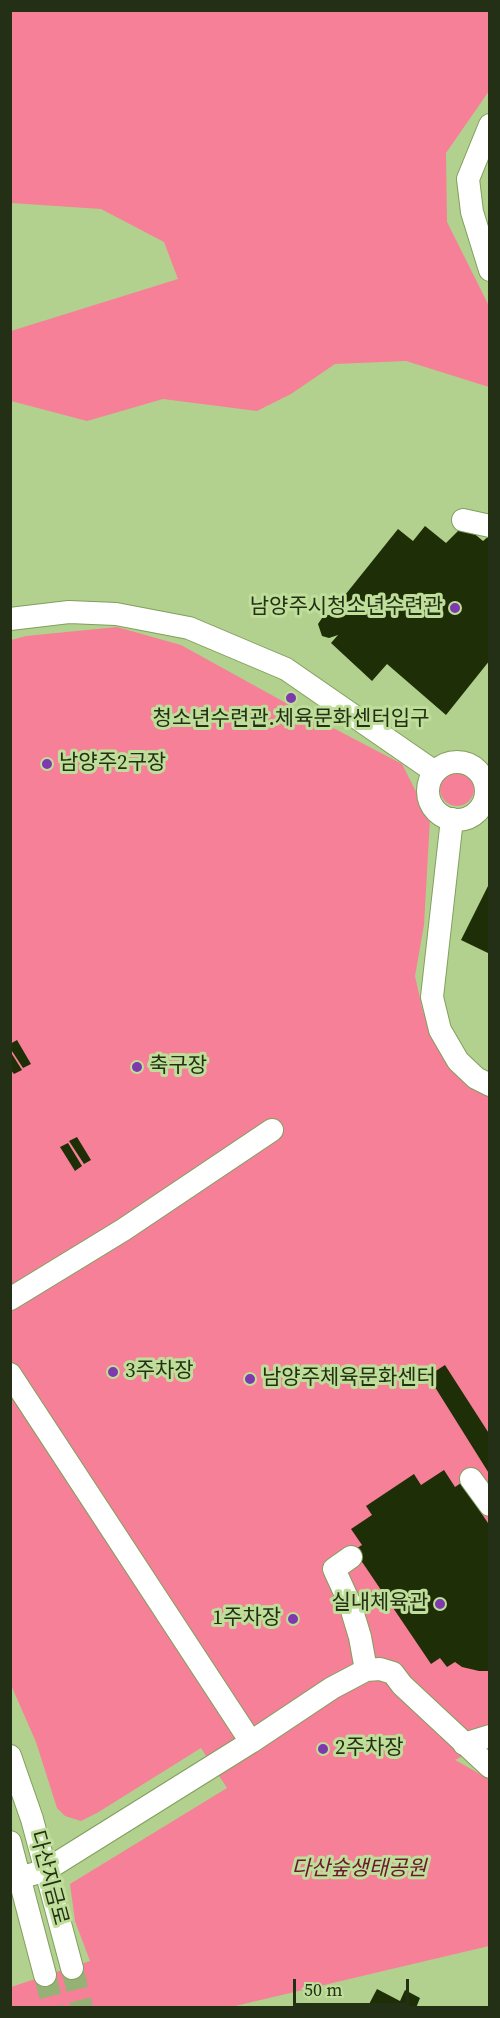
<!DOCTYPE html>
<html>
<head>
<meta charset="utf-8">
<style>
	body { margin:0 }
	#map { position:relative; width:500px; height:2018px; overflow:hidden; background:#b2d18e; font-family:"Source Serif 4",serif }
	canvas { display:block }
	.frame { position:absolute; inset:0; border:12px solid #243015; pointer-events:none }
	.scale { position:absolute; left:293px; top:1979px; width:116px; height:27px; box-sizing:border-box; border:3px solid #243015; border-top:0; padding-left:8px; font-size:18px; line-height:21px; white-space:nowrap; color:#243015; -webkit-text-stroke:4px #bede9a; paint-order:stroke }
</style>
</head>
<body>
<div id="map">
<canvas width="500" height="2018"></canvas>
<div class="frame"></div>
<div class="scale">50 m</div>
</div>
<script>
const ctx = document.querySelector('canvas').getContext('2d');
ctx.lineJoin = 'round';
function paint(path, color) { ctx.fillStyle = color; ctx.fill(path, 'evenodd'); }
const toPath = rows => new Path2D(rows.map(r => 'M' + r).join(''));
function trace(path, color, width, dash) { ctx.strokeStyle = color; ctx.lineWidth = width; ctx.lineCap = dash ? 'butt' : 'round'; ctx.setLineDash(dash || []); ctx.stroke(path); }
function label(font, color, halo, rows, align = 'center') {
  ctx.font = font + ' "Source Serif 4","Noto Sans KR",serif'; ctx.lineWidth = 6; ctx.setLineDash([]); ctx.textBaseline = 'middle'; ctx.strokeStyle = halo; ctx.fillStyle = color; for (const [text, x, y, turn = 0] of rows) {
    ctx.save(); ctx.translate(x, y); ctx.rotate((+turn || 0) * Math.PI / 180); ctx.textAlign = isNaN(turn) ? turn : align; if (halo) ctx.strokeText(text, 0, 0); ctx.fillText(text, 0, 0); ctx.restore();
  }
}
paint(toPath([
	[11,10,489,11,489,91,446,153,447,222,489,306,489,387,406,361,335,364,291,394,257,411,163,399,87,421,11,401,11,331,178,279,164,242,101,209,11,203],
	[117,627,181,645,295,708,402,764,430,819,424,925,415,976,423,1012,455,1068,489,1073,489,1751,481,1747,455,1760,489,1779,489,1946,231,2007,11,2007,11,1987,90,1961,75,1921,70,1884,227,1788,201,1748,97,1813,81,1821,65,1816,57,1808,36,1742,11,1685,11,640,26,636],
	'440 789a17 17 0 1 1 34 0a17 17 0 1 1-34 0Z'
]), '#f68097');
paint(toPath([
	[464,525,483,541,490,535,490,660,446,715,387,664,372,681,331,643,338,635,329,638,322,636,318,624,324,615,329,615,398,529,413,541,425,526,446,543],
	[490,882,490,954,461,940],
	[17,1040,31,1064,23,1068,10,1048,10,1044],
	[10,1051,22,1070,14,1074,10,1069],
	[77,1137,91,1160,84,1164,69,1141],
	[68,1143,82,1166,75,1171,60,1147],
	[445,1365,490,1435,490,1475,428,1376],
	[444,1470,455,1487,461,1483,490,1526,490,1671,479,1671,462,1667,455,1662,447,1667,440,1658,431,1664,354,1550,362,1545,351,1529,372,1515,366,1506,414,1474,421,1485],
	[377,1989,400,2001,405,1990,420,1998,416,2008,367,2008]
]), '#1e2e06');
trace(toPath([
	[72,1968,82,2008],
	[45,1975,53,2008]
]), '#96b176', 22, [22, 11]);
const minor = toPath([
	[490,125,468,179,472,212,490,270],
	[463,520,490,526],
	[10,619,69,612,116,614,189,628,286,669,435,772],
	'428 791a29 29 0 1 1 58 0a29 29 0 1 1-58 0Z',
	[452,819,432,997,440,1030,458,1061,476,1078,490,1085],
	[10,1299,123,1230,272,1130],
	[10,1374,251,1742],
	[471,1479,490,1505],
	[351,1557,334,1569,350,1604,360,1637,366,1670],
	[464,1744,490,1736],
	[10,1756,32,1819,72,1968],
	[10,1842,45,1975],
	[10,1881,46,1870,251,1742,332,1688,366,1670,380,1669,393,1673,402,1685,490,1767]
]);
trace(minor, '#819f5d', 24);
trace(minor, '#fff', 22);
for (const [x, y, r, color] of [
	[455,608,6,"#7e39ac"],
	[291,698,6,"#7e39ac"],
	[47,764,6,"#7e39ac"],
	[137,1067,6,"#7e39ac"],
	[113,1372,6,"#7e39ac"],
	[250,1379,6,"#7e39ac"],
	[440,1604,6,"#7e39ac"],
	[293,1619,6,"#7e39ac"],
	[323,1749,6,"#7e39ac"]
]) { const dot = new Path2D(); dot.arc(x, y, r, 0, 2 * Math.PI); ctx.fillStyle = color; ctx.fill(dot); trace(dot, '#bede9a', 2); }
label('21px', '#243015', '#bede9a', [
	["남양주시청소년수련관",443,608,"right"],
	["청소년수련관.체육문화센터입구",291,720,"center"],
	["남양주2구장",59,764],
	["축구장",149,1067],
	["3주차장",125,1372],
	["남양주체육문화센터",262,1379],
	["실내체육관",428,1604,"right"],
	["1주차장",281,1619,"right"],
	["2주차장",335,1749]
], 'left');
label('italic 21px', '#6b182f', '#bede9a', [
	["다산숲생태공원",359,1870]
]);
label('21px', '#243015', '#bede9a', [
	["다산지금로",48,1878,75]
]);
</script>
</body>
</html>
